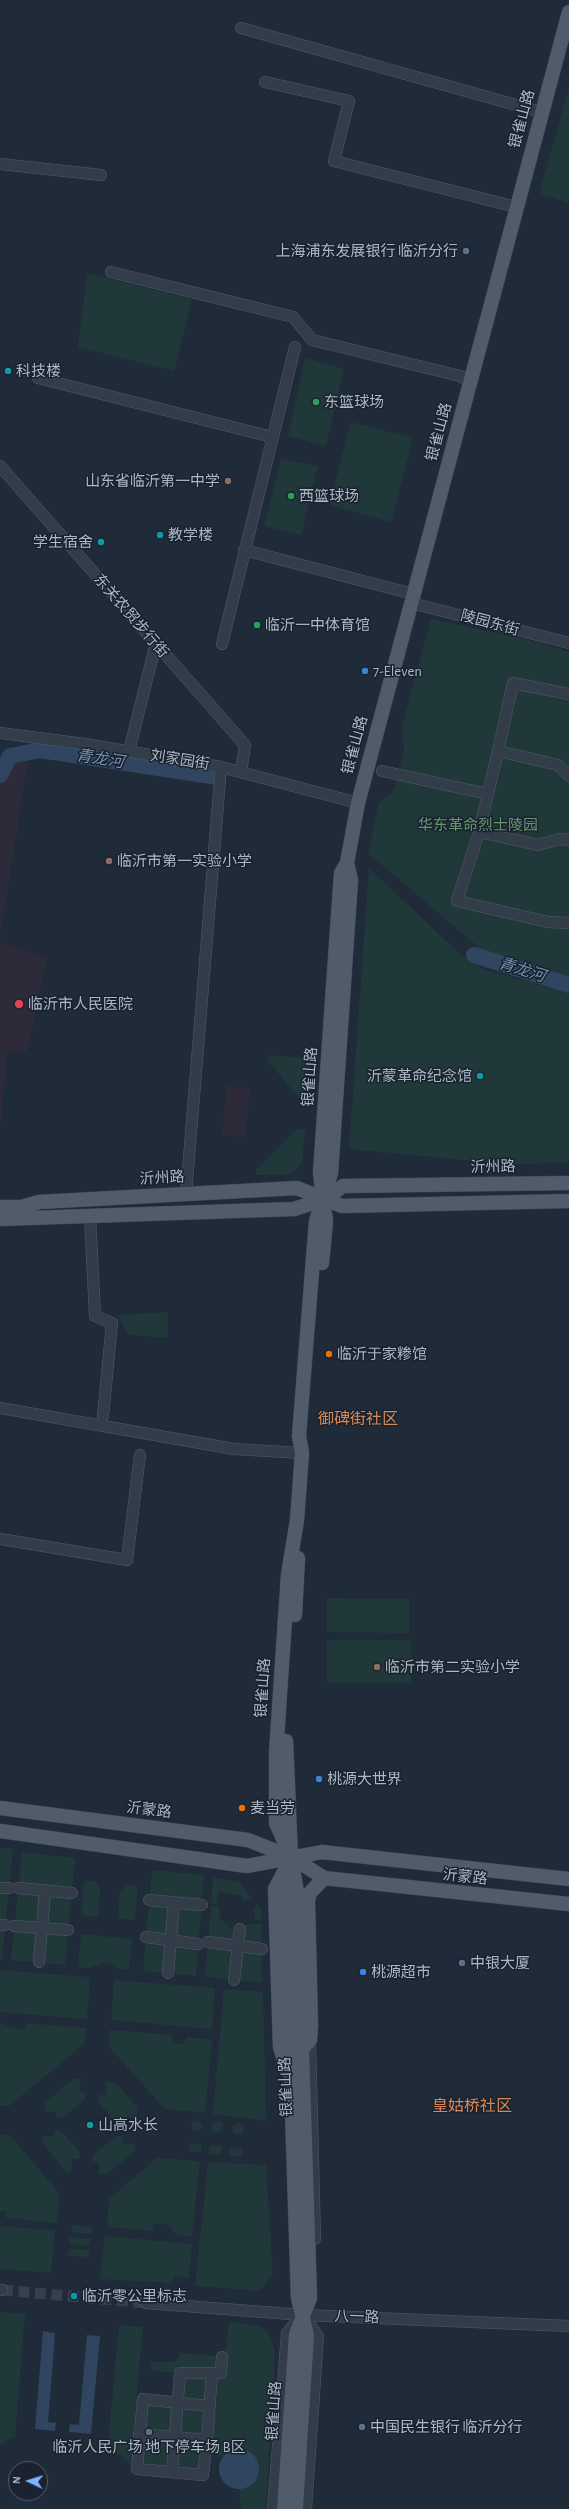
<!DOCTYPE html>
<html>
<head>
<meta charset="utf-8">
<style>
	body { margin:0 }
	#map { position:relative; width:569px; height:2509px; overflow:hidden; background:#1f2b39; font-family:"Alegreya Sans",sans-serif }
	canvas { display:block }
	.north { position:absolute; left:8px; top:2461px; width:40px; height:40px; box-sizing:border-box; background:#19222e; border:1px solid #545e6b; border-radius:50%; rotate:274deg; font-size:11px; font-weight:700; line-height:16px; text-align:center; color:#adb8c6 }
	.north::after { content:''; display:block; margin:auto; width:14px; height:18px; background:#7bb3fe; clip-path:polygon(50% 0,100% 100%,50% 72%,0 100%) }
</style>
</head>
<body>
<div id="map">
<canvas width="569" height="2509"></canvas>
<div class="north">N</div>
</div>
<script>
const ctx = document.querySelector('canvas').getContext('2d');
ctx.lineJoin = 'round';
function paint(path, color) { ctx.fillStyle = color; ctx.fill(path, 'evenodd'); }
const toPath = rows => new Path2D(rows.map(r => 'M' + r).join(''));
function trace(path, color, width, dash) { ctx.strokeStyle = color; ctx.lineWidth = width; ctx.lineCap = dash ? 'butt' : 'round'; ctx.setLineDash(dash || []); ctx.stroke(path); }
function label(font, color, halo, rows, align = 'center') {
  ctx.font = font + ' "Alegreya Sans","Noto Sans SC",sans-serif'; ctx.lineWidth = 3; ctx.setLineDash([]); ctx.textBaseline = 'middle'; ctx.strokeStyle = halo; ctx.fillStyle = color; for (const [text, x, y, turn = 0] of rows) {
    ctx.save(); ctx.translate(x, y); ctx.rotate((+turn || 0) * Math.PI / 180); ctx.textAlign = isNaN(turn) ? turn : align; if (halo) ctx.strokeText(text, 0, 0); ctx.fillText(text, 0, 0); ctx.restore();
  }
}
paint(toPath([
	[28,760,0,939,0,780,5,777,13,764],
	[0,943,47,957,27,1052,8,1051,0,1128],
	[226,1086,250,1088,246,1137,222,1135]
]), '#2d2b3a');
paint(toPath([
	[569,88,569,203,539,194],
	[87,273,192,299,174,371,78,347],
	[305,358,344,369,326,446,288,436],
	[351,422,413,438,391,522,329,505],
	[281,459,318,466,301,535,264,526],
	[431,619,524,639,569,652,569,977,483,951,368,853,379,803,395,789,404,753,402,727],
	[369,868,461,955,482,969,569,993,569,1163,506,1164,349,1149],
	[268,1055,305,1058,310,1063,307,1099,299,1098,268,1061],
	[297,1129,305,1129,302,1162,296,1171,286,1175,256,1175,256,1170],
	[168,1312,168,1338,128,1335,118,1315],
	[327,1598,409,1599,409,1633,327,1632],
	[327,1640,411,1640,411,1683,327,1683],
	[0,1848,13,1849,2,1960,0,1960],
	[22,1852,75,1858,65,1965,11,1960],
	[152,1870,204,1875,196,1976,143,1971],
	[213,1878,239,1881,251,1897,245,1901,240,1895,218,1892,216,1904,211,1903],
	[84,1881,94,1881,100,1889,98,1917,81,1915],
	[128,1885,138,1886,135,1920,118,1919,120,1891],
	[257,1904,261,1908,262,1920,255,1919,255,1913,253,1909],
	[211,1906,219,1907,220,1919,231,1928,240,1929,248,1924,262,1924,262,1983,205,1977],
	[81,1934,132,1939,129,1970,118,1969,111,1964,105,1963,89,1968,78,1967],
	[0,1970,90,1977,87,2019,0,2012],
	[114,1980,215,1988,212,2029,111,2020],
	[224,1989,263,1992,266,2121,213,2114],
	[0,2022,10,2027,25,2030,26,2023,86,2028,84,2044,9,2106,0,2106],
	[110,2030,172,2035,172,2043,183,2044,187,2037,212,2040,205,2113,165,2109,109,2047],
	[73,2079,81,2079,79,2092,86,2093,85,2099,63,2118,56,2117,56,2112,44,2111,45,2103],
	[106,2082,116,2083,137,2107,137,2118,123,2117,123,2123,116,2123,99,2102,99,2095,106,2095],
	'191.5 2126a5.5 5.5 0 1 1 11 0a5.5 5.5 0 1 1-11 0Z',
	'211 2127a6 6 0 1 1 12 0a6 6 0 1 1-12 0Z',
	'232 2129a6 6 0 1 1 12 0a6 6 0 1 1-12 0Z',
	[55,2130,61,2131,80,2152,79,2159,72,2159,71,2172,66,2172,42,2142,42,2136,54,2136],
	[0,2134,10,2135,59,2193,57,2223,6,2218,6,2211,0,2211],
	[116,2136,122,2136,122,2143,136,2144,135,2151,105,2175,99,2174,99,2162,92,2161,93,2155],
	[190,2143,202,2144,201,2152,189,2151],
	[210,2145,222,2146,221,2155,209,2154],
	[230,2148,242,2149,242,2157,229,2156],
	[157,2158,200,2161,192,2237,176,2235,168,2225,154,2223,152,2231,107,2227,109,2199],
	[208,2162,266,2165,273,2275,260,2291,195,2286],
	[72,2225,92,2227,91,2234,71,2232],
	[0,2226,55,2230,51,2273,0,2269],
	[105,2236,192,2244,189,2278,175,2276,170,2283,100,2279],
	[70,2237,90,2239,89,2246,69,2244],
	[69,2249,89,2250,89,2257,68,2256],
	[0,2312,25,2314,15,2436,0,2445],
	[229,2322,261,2326,270,2336,275,2351,266,2509,241,2509,239,2489,246,2488,228,2451,224,2456,206,2454,198,2479,164,2477,142,2474,108,2445,119,2325,143,2327,136,2399,178,2402,180,2373,151,2371,151,2362,174,2362,178,2359,180,2353,225,2357]
]), '#21383a');
paint(toPath([
	[43,2331,55,2333,48,2422,56,2423,55,2431,35,2429],
	[87,2335,100,2336,91,2434,69,2432,70,2424,79,2425],
	'219 2469a20 20 0 1 1 40 0a20 20 0 1 1-40 0Z'
]), '#304660');
trace(toPath([
	[0,775,10,756,40,750,211,776],
	[474,955,569,985]
]), '#304660', 16);
trace(toPath([
	[2,2290,146,2303]
]), '#34404e', 11, [11, 5.5]);
const minor = toPath([
	[241,28,541,112],
	[265,82,349,101,334,161,516,207],
	[0,164,101,175],
	[111,272,293,317,312,340,460,376,470,382],
	[38,378,272,437],
	[0,466,245,745,241,772],
	[244,550,413,594],
	[411,603,569,643],
	[222,644,295,347],
	[0,733,85,744,221,767,358,803],
	[129,751,156,643],
	[498,751,513,683,569,694],
	[382,771,488,794],
	[569,776,558,765,498,751,479,832,538,845,560,839,569,840],
	[479,832,457,901,548,922,569,923],
	[186,1194,221,767],
	[90,1216,95,1316,112,1323,103,1416],
	[0,1408,234,1449,302,1453],
	[0,1539,127,1560,140,1455],
	[0,1888,9,1888],
	[18,1888,72,1893],
	[149,1900,202,1905],
	[0,1925,5,1925],
	[14,1926,68,1930],
	[146,1937,198,1944],
	[208,1942,262,1949],
	[39,1962,45,1892],
	[168,1973,174,1902],
	[234,1980,240,1929],
	[310,2040,315,2239],
	[0,2290,2,2290],
	[146,2303,303,2315,569,2326],
	[304,2317,318,2336,306,2509],
	[209,2406,143,2399,137,2469,203,2475,207,2440,212,2373],
	[139,2434,207,2440],
	[172,2472,180,2373,221,2373,222,2357],
	[273,2509,287,2333,300,2318]
]);
const major = toPath([
	[0,1207,21,1207,39,1202,297,1188,342,1206,569,1201],
	[0,1219,294,1209,325,1199,343,1186,569,1183],
	[322,1263,326,1221,320,1173,341,873,347,863,358,803,569,12],
	[295,1615,298,1558],
	[0,1808,248,1840,291,1857,324,1878,569,1904],
	[0,1831,247,1866,322,1852,569,1879],
	[285,1870,275,1889,280,2047,287,2070],
	[304,2047,310,2040,311,2026,308,1902,309,1894,324,1878],
	[284,2509,296,2334,310,2298,297,1892,291,1857,286,1741],
	[296,2509,307,2335,298,2298,285,1891,291,1857,276,1823,276,1753,288,1575,297,1520,302,1453,299,1436,316,1221,331,1173,351,880,347,863]
]);
trace(minor, '#505b67', 12);
trace(major, '#3c4653', 15);
trace(minor, '#333d4a', 11);
trace(major, '#515c6a', 14);
for (const [x, y, r, color] of [
	[466,251,4,"#5c6f8a"],
	[8,371,4,"#0f9aa8"],
	[316,402,4,"#2e9e5b"],
	[228,481,4,"#8d6e63"],
	[291,496,4,"#2e9e5b"],
	[160,535,4,"#0f9aa8"],
	[101,542,4,"#0f9aa8"],
	[257,625,4,"#2e9e5b"],
	[365,671,4,"#3f7fe0"],
	[109,861,4,"#8d6e63"],
	[19,1004,5,"#e0444e"],
	[480,1076,4,"#0f9aa8"],
	[329,1354,4,"#e8710a"],
	[377,1667,4,"#8d6e63"],
	[319,1779,4,"#3f7fe0"],
	[242,1808,4,"#e8710a"],
	[462,1963,4,"#5c6f8a"],
	[363,1972,4,"#3f7fe0"],
	[90,2125,4,"#0f9aa8"],
	[74,2296,4,"#0f9aa8"],
	[362,2427,4,"#5c6f8a"],
	[149,2432,4,"#5c6f8a"]
]) { const dot = new Path2D(); dot.arc(x, y, r, 0, 2 * Math.PI); ctx.fillStyle = color; ctx.fill(dot); trace(dot, '#19222e', 1.5); }
label('15px', '#adb8c6', '#19222e', [
	["银雀山路",522,119,-75],
	["银雀山路",439,432,-75],
	["东关农贸步行街",131,616,49],
	["陵园东街",490,623,15],
	["银雀山路",355,745,-75],
	["刘家园街",180,760,9],
	["银雀山路",310,1077,-86],
	["沂州路",493,1167,-1],
	["沂州路",162,1178,-3],
	["银雀山路",263,1688,-86],
	["沂蒙路",149,1810,7],
	["沂蒙路",465,1877,6],
	["银雀山路",286,2087,-92],
	["八一路",357,2317,2],
	["银雀山路",274,2411,-86]
]);
label('15px', '#adb8c6', '#19222e', [
	["上海浦东发展银行 临沂分行",458,251,"right"],
	["科技楼",16,371],
	["东篮球场",324,402],
	["山东省临沂第一中学",220,481,"right"],
	["西篮球场",299,496],
	["教学楼",168,535],
	["学生宿舍",93,542,"right"],
	["临沂一中体育馆",265,625],
	["7-Eleven",373,671],
	["临沂市第一实验小学",117,861],
	["临沂市人民医院",28,1004],
	["沂蒙革命纪念馆",472,1076,"right"],
	["临沂于家糁馆",337,1354],
	["临沂市第二实验小学",385,1667],
	["桃源大世界",327,1779],
	["麦当劳",250,1808],
	["中银大厦",470,1963],
	["桃源超市",371,1972],
	["山高水长",98,2125],
	["临沂零公里标志",82,2296],
	["中国民生银行 临沂分行",370,2427],
	["临沂人民广场 地下停车场 B区",149,2447,"center"]
], 'left');
label('15px', '#64986e', '#19222e', [
	["华东革命烈士陵园",478,825]
]);
label('italic 16px', '#7490b1', '#19222e', [
	["青龙河",100,759,9],
	["青龙河",522,970,17]
]);
label('16px', '#d98955', '#19222e', [
	["御碑街社区",358,1419],
	["皇姑桥社区",472,2106]
]);
</script>
</body>
</html>
